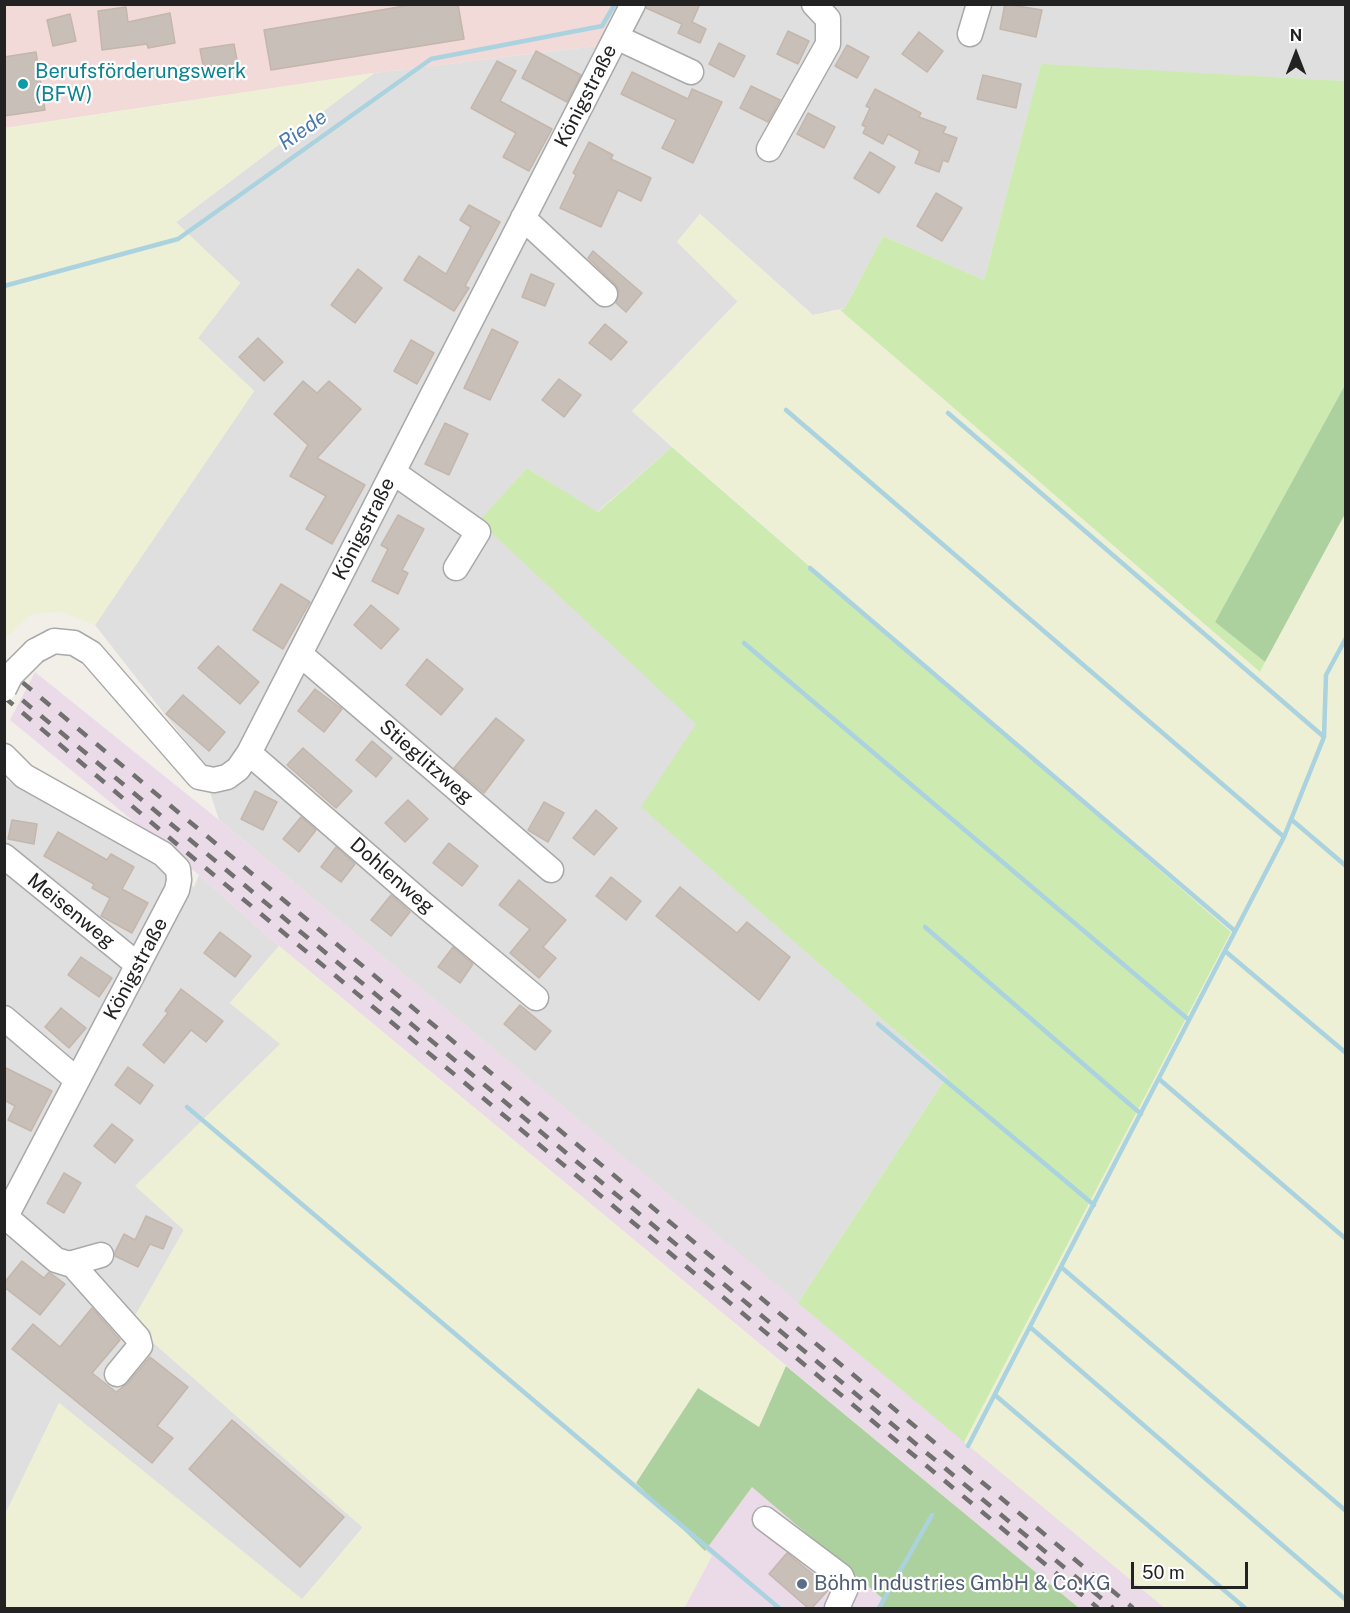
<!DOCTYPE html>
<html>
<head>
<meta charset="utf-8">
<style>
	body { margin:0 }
	#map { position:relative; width:1350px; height:1613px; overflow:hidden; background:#f2efe9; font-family:"Public Sans",sans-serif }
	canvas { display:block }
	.frame { position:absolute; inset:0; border:6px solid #222; pointer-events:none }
	.north { position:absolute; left:1266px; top:24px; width:60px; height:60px; -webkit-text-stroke:4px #fff; paint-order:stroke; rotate:0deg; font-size:16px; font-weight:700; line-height:24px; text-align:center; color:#222 }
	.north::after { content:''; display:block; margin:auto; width:21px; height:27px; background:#222; clip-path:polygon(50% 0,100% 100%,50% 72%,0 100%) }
	.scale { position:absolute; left:1131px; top:1562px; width:117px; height:27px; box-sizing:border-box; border:3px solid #222; border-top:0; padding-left:8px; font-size:18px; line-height:21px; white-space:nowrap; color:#222; -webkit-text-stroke:4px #fff; paint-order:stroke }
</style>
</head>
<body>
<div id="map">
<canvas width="1350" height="1613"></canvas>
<div class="frame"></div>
<div class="north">N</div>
<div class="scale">50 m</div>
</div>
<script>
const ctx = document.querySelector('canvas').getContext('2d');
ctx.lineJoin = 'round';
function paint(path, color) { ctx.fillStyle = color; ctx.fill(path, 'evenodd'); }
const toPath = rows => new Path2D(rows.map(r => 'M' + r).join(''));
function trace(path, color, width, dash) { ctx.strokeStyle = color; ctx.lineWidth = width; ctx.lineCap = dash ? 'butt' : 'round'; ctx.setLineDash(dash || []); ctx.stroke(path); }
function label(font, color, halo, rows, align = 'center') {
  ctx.font = font + ' "Public Sans",sans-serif'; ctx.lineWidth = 4.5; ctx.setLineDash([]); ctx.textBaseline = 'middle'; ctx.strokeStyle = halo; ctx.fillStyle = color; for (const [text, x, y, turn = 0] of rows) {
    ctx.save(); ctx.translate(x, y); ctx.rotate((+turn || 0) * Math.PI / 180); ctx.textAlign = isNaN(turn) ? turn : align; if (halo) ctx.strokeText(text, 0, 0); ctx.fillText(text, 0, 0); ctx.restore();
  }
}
paint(toPath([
	[633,5,1345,5,1345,81,1041,65,984,280,883,236,845,308,813,315,700,214,677,242,738,301,632,411,672,447,597,512,527,468,480,521,697,724,642,807,947,1076,798,1303,219,820,199,758,95,625,254,391,198,338,240,283,175,223,374,73,613,44],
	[5,779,165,867,183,882,194,887,199,875,279,946,230,1003,281,1044,136,1186,184,1230,131,1323,363,1527,302,1600,59,1403,5,1516]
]), '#e0dfdf');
paint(toPath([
	[5,5,633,5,613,44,374,73,5,128]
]), '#f2dad9');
paint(toPath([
	[35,672,219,820,1165,1608,1079,1608,279,946,199,875,10,720],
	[752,1486,882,1598,877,1608,684,1608,711,1557,705,1551]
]), '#ebdbe8');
paint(toPath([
	[374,73,176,222,240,283,198,338,254,391,95,625,61,612,32,614,5,638,5,128],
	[700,214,812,315,840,310,1259,672,1345,514,1345,1608,1165,1608,964,1442,1231,932,632,411,738,302,677,242],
	[279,946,786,1366,759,1427,698,1388,636,1482,712,1556,684,1608,5,1608,4,1516,59,1403,302,1599,363,1528,131,1323,184,1230,135,1186,280,1044,230,1003]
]), '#eef0d5');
paint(toPath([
	[1041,64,1345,81,1345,385,1215,622,1265,662,1260,672,840,310,845,308,883,236,984,280],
	[672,447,1231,932,964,1442,798,1303,947,1076,641,807,696,724,479,521,527,468,598,512]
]), '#cdebb0');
paint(toPath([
	[1345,385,1345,514,1265,662,1215,622],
	[786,1366,1079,1608,877,1608,882,1598,752,1487,705,1551,636,1483,698,1388,759,1427]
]), '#add19e');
trace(toPath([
	[4,286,178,239,431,59,602,26,615,4],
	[786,410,1284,837],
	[948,413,1324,737],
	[810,568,1235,931],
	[744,643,1189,1020],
	[1292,820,1346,866],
	[925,927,1141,1114],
	[1225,951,1346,1053],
	[878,1024,1094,1205],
	[1159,1079,1346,1239],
	[187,1107,779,1608],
	[1061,1267,1346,1511],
	[1030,1327,1346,1600],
	[995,1395,1245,1608],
	[968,1446,1284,837,1324,737,1326,675,1346,638],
	[879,1608,932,1515]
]), '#aad3df', 4.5);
const building = toPath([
	[416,4,458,4,464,39,271,70,264,30,416,4],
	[647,4,700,4,692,22,706,29,700,43,678,33,682,24,646,8,647,4],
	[1005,4,1042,10,1036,37,1000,29,1005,4],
	[126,7,128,22,170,13,175,43,148,48,147,44,102,50,98,11,126,7],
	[70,14,76,41,53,46,47,20,70,14],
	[788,31,809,41,798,64,777,54,788,31],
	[919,32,943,51,927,72,902,54,919,32],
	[719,43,745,56,734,77,709,64,719,43],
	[234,44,238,66,204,71,200,49,234,44],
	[847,45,869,57,857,78,835,66,847,45],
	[536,51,581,75,567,102,522,78,536,51],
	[36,52,45,110,4,116,4,57,36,52],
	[497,61,516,71,500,101,552,129,529,171,503,157,516,133,471,108,497,61],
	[632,72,688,99,692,89,722,102,693,163,662,148,676,120,621,94,632,72],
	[983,75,1021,84,1016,108,977,99,983,75],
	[751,86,780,100,768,122,740,108,751,86],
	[875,89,921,113,919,117,946,127,943,133,957,138,948,162,943,160,939,172,915,163,920,151,888,134,883,144,863,133,866,127,862,125,870,108,866,106,875,89],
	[808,113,835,127,824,148,797,134,808,113],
	[589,142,613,155,611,159,651,178,641,201,618,190,601,227,560,208,576,175,573,173,589,142],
	[870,152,895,167,879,193,854,178,870,152],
	[936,193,962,208,942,241,917,226,936,193],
	[469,205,500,222,465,286,469,288,454,311,404,280,419,256,446,274,471,227,460,220,469,205],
	[593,251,642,293,626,312,616,303,619,290,615,284,588,258,593,251],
	[358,269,382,288,355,323,331,305,358,269],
	[531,274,554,284,545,306,522,297,531,274],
	[605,324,627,342,611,360,589,343,605,324],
	[492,329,518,342,490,400,464,388,492,329],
	[258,338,283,362,264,381,239,357,258,338],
	[411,340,434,353,417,384,394,371,411,340],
	[559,379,581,395,564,417,542,400,559,379],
	[303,381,317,393,329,381,361,409,317,458,365,485,332,544,306,529,326,496,290,476,308,445,274,414,303,381],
	[445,423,468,434,449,475,425,464,445,423],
	[398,515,424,529,402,570,408,573,398,594,372,581,388,549,381,545,398,515],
	[281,584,310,602,283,649,253,630,281,584],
	[371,605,399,629,381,649,354,625,371,605],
	[218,646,259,682,240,704,198,668,218,646],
	[427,659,463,689,441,715,406,685,427,659],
	[315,689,342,709,324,732,298,711,315,689],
	[183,695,225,732,209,751,166,714,183,695],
	[496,718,524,740,484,793,454,768,496,718],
	[372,741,392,758,376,777,356,760,372,741],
	[303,748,352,791,336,808,287,765,303,748],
	[255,791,277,802,263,830,241,819,255,791],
	[408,800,428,819,405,842,385,823,408,800],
	[544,802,564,813,548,842,528,830,544,802],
	[596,810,617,828,594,855,573,838,596,810],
	[301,817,316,830,299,852,283,839,301,817],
	[12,820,37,824,34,844,8,839,12,820],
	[58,832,107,860,111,854,134,867,122,889,148,903,132,933,101,916,110,898,92,888,94,884,44,856,58,832],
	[449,843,478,866,462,886,433,863,449,843],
	[336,847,355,864,341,882,321,867,336,847],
	[611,877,641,901,626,920,596,896,611,877],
	[519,880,566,920,543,947,556,958,539,978,510,953,530,929,499,905,519,880],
	[680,887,737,933,747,922,790,957,759,1000,656,916,680,887],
	[391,895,410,912,391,936,371,920,391,895],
	[220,932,251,956,235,977,204,953,220,932],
	[453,947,473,964,460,983,438,967,453,947],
	[81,957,112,978,99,997,68,975,81,957],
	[181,989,223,1021,206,1042,191,1030,164,1063,143,1045,168,1013,165,1011,181,989],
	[520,1005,551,1031,535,1050,504,1024,520,1005],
	[61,1008,86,1028,69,1048,45,1027,61,1008],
	[4,1067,52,1091,31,1131,8,1120,15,1106,4,1100,4,1067],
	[128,1067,153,1085,140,1104,115,1085,128,1067],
	[112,1124,133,1140,115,1163,94,1146,112,1124],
	[64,1173,81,1183,64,1213,47,1203,64,1173],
	[146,1216,172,1228,163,1249,150,1244,138,1267,115,1256,115,1252,124,1234,135,1240,146,1216],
	[22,1261,44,1278,49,1272,65,1284,40,1315,4,1287,4,1283,22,1261],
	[92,1308,120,1340,92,1373,116,1392,128,1383,150,1357,188,1387,157,1426,173,1438,152,1463,12,1349,33,1324,60,1347,92,1308],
	[232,1420,344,1517,300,1567,189,1469,232,1420],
	[787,1553,830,1588,812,1608,808,1608,769,1574,787,1553]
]);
paint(building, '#c7bfb8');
trace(building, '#c4b6ab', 1.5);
const minor = toPath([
	[970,34,979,4],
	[616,37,691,72],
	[769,149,828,44,828,19,814,4],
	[523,218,605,294],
	[393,472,478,532,456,568],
	[35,651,54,641,74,643,91,653,199,777,214,780,227,777,238,769,249,753,633,4],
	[300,654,551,870],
	[249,753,422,903,536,998],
	[4,756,24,776,163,854,178,869,179,880,177,890,4,1220],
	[4,856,138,965],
	[4,1018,77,1080],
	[6,1217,56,1260,69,1264,101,1255],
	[71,1263,138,1338,140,1346,117,1374],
	[765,1519,841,1576,846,1588,837,1608]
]);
trace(minor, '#a9a9a9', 27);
trace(minor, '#fff', 24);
trace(toPath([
	[4,667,1133,1608],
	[4,685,1113,1608],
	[4,697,185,851,1098,1608]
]), '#707070', 4.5, [12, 12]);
const minorBridge = toPath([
	[4,689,11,675,35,651]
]);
trace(minorBridge, '#a9a9a9', 27, []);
trace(minorBridge, '#fff', 24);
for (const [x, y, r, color] of [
	[23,84,6,"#0f9aa8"],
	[802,1584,6,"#5c6f8a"]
]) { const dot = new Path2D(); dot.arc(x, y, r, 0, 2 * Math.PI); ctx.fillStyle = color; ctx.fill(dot); trace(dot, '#fff', 2); }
label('20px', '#0d838f', '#fff', [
	["Berufsförderungswerk",35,72],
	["(BFW)",35,95]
], 'left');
label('20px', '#222', '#fff', [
	["Königstraße",586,96,-63],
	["Königstraße",364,529,-63],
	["Stieglitzweg",426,762,41],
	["Dohlenweg",392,876,41],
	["Meisenweg",71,911,39],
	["Königstraße",136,969,-62]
]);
label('20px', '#4e5e75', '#fff', [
	["Böhm Industries GmbH & Co.KG",814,1584]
], 'left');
label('italic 21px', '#4a7aab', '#fff', [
	["Riede",303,130,-35]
]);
</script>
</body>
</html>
